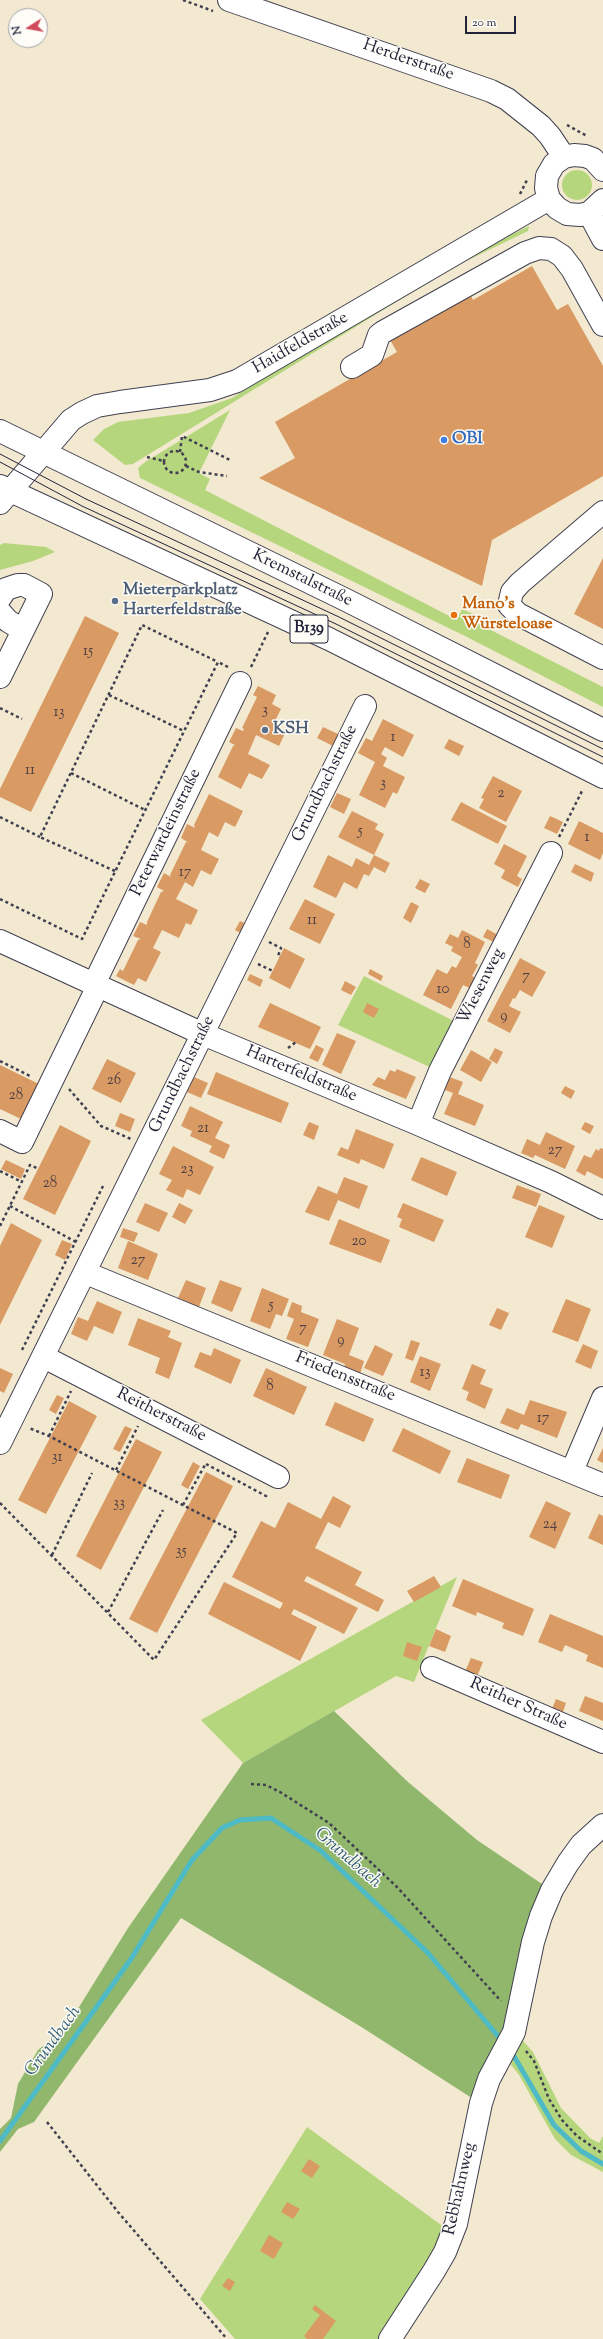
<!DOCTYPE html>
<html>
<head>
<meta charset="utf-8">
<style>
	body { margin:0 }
	#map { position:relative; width:603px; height:2339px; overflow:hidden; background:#f2e9d0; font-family:"Sorts Mill Goudy",serif }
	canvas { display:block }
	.north { position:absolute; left:8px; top:8px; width:40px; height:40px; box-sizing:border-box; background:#fdfcf7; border:1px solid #a5a5ac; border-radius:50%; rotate:259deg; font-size:11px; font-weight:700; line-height:16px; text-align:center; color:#22223b }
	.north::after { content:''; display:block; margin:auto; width:14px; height:18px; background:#d1495b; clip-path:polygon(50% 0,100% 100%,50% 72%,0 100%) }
	.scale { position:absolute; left:465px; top:16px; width:51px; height:18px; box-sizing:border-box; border:2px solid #22223b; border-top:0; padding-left:5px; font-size:12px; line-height:14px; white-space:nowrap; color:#22223b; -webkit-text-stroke:3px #fdfcf7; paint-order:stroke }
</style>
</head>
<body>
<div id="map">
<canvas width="603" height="2339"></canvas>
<div class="north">N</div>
<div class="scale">20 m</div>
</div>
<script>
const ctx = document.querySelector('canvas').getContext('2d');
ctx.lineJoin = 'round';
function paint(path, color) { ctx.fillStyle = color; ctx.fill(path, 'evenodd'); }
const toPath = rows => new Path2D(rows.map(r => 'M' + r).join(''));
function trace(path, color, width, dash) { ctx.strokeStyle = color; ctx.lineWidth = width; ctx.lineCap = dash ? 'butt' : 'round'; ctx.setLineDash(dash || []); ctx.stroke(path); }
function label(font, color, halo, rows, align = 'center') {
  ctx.font = font + ' "Sorts Mill Goudy",serif'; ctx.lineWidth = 3; ctx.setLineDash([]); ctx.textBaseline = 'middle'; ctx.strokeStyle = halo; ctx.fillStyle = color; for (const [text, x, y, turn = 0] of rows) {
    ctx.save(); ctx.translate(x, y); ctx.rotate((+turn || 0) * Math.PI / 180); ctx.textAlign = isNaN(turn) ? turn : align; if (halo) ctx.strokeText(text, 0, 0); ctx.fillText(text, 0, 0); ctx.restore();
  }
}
paint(toPath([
	'562 185a15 15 0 1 1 30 0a15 15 0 1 1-30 0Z',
	[529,226,528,231,462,263,383,310,133,464,125,465,93,440,104,429,118,422,189,413,232,398,380,306,460,260],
	[230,410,199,473,210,479,205,490,457,620,462,609,475,615,473,621,603,687,603,707,465,636,140,478,138,468,145,462],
	[4,543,46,547,55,552,33,561,0,570,0,545],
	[364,976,458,1023,434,1069,338,1025],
	[457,1577,414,1682,396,1676,243,1763,201,1720],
	[517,2034,533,2052,561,2108,590,2138,599,2143,603,2136,603,2172,571,2155,555,2139,519,2075,505,2057],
	[307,2127,448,2230,384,2339,235,2339,200,2299]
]), '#b6d67d');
paint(toPath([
	[334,1711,408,1782,477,1840,548,1888,513,2019,478,2102,363,2028,181,1918,34,2122,18,2129,0,2152,0,2129,11,2118,18,2084,38,2050,66,2028,128,1928,243,1763]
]), '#90b76c');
trace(toPath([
	[511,2051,554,2125,581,2151,603,2164],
	[0,2141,131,1959,192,1860,222,1828,240,1820,271,1818,321,1851,428,1953,503,2042]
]), '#4dbac6', 5);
paint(toPath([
	[532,266,557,310,568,304,603,366,603,476,492,540,482,586,259,478,295,458,275,422,397,352,389,338,469,292,473,300],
	[603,558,603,629,574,614],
	[85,616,119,633,31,812,0,797,0,789],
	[258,686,276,695,272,704,281,709,273,725,286,731,279,746,256,735,248,754,270,765,262,779,249,773,241,789,218,777,233,746,235,745,229,742,236,728,243,731,244,729,242,728,257,697,253,695],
	[383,719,414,735,403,757,385,747,381,754,387,758,383,766,405,777,397,794,393,792,385,808,359,795,375,762,358,753,366,738,372,741],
	[323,727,338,734,333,746,317,738],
	[449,739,464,746,459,756,444,748],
	[493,776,522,791,506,822,479,808,484,799,481,798],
	[337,793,351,799,344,814,330,807],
	[209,794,243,811,235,827,225,822,218,837,209,832,201,850,219,859,211,875,201,870,193,887,185,882,176,899,198,910,191,925,186,923,179,938,162,930,153,948,161,952,146,982,138,978,134,985,116,976,120,969,123,971,138,940,141,939,133,936,140,922,147,925,147,922,161,892,164,891,157,887,164,873,171,877,170,875,186,842,189,843,181,838,187,824,195,828,194,825],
	[461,802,507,826,498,844,451,820],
	[352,811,378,824,375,829,384,834,374,855,338,837],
	[550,816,563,822,557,834,544,828],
	[579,821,603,833,603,853,600,860,568,844],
	[504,844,527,856,517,876,522,879,518,887,501,878,505,870,494,864],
	[328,855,352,867,356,858,369,865,374,855,390,863,385,873,374,867,369,876,364,874,357,889,344,882,336,898,313,887],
	[575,864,594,873,591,882,571,872],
	[420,879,430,884,425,893,415,888],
	[305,899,335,914,320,944,289,929],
	[411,902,419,906,411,923,403,918],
	[240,921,247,924,242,934,235,930],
	[487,929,498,935,494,942,483,937],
	[462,930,485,942,475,963,478,965,472,976,479,980,474,990,463,985,451,1009,423,995,437,969,447,974,452,966,456,968,462,957,451,951,453,947,445,943,450,934,458,938],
	[284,948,305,959,290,989,269,978],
	[520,958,546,972,532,997,520,990,515,999,513,998,509,1006,521,1012,510,1033,487,1021],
	[370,969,383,976,381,981,368,974],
	[250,974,263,980,260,987,247,980],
	[345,981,356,987,351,995,341,990],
	[270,1003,321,1027,310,1049,258,1027],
	[367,1003,379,1009,374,1018,363,1012],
	[337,1033,356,1041,341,1074,322,1065],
	[316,1045,324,1049,318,1062,309,1058],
	[495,1048,503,1052,497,1064,489,1059],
	[471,1050,492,1062,481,1082,460,1070],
	[107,1059,136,1073,121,1103,92,1089],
	[0,1065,39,1084,21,1119,0,1109],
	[397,1069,416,1077,406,1099,372,1085,378,1077,385,1080,390,1070,395,1072],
	[216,1072,289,1103,281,1123,207,1094],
	[447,1076,463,1082,458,1094,484,1105,475,1126,444,1114,453,1093,442,1089],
	[194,1077,208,1083,201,1098,187,1092],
	[565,1086,575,1091,571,1099,561,1093],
	[190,1106,223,1122,215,1138,230,1145,224,1159,209,1152,212,1146,190,1136,192,1131,181,1126],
	[120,1113,135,1119,130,1132,115,1126],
	[309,1122,319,1126,314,1140,303,1135],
	[585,1122,594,1126,590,1134,581,1129],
	[60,1125,91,1141,55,1215,23,1199],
	[356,1129,394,1144,384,1169,361,1159,359,1164,337,1155,341,1147,348,1150],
	[546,1132,575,1146,565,1169,535,1155,533,1158,521,1153,527,1139,540,1145],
	[173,1146,214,1167,200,1195,187,1189,183,1198,166,1190,172,1180,159,1174],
	[600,1148,603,1149,603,1179,587,1171,585,1176,576,1171,584,1155,591,1158,596,1149,599,1151],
	[421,1157,457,1172,447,1196,411,1180],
	[6,1160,25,1169,21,1179,1,1169],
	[344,1177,368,1186,359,1209,338,1200,329,1221,305,1212,318,1186,337,1194],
	[517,1185,541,1194,536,1207,512,1198],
	[145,1203,168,1213,159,1232,136,1222],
	[179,1203,193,1210,185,1224,172,1217],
	[403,1203,444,1220,434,1242,399,1227,402,1219,397,1217],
	[539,1205,565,1216,552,1248,525,1237],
	[339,1219,390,1240,381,1263,329,1244],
	[11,1223,42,1240,0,1325,0,1246],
	[123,1228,138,1233,134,1242,120,1237],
	[62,1240,72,1244,65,1260,55,1255],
	[128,1241,158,1254,148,1280,118,1268],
	[186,1280,206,1288,199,1307,178,1298],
	[220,1280,242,1288,232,1312,211,1303],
	[262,1288,289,1299,282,1316,276,1314,270,1329,250,1321],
	[566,1299,591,1309,578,1342,552,1332],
	[97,1301,122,1312,113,1334,94,1326,87,1341,71,1334,78,1317,88,1321],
	[292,1302,302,1306,301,1312,319,1319,308,1347,286,1339,294,1319,287,1316],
	[497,1308,509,1313,501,1330,489,1325],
	[138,1318,171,1331,168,1337,182,1343,169,1379,155,1373,160,1358,128,1345],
	[337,1319,359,1328,349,1355,364,1361,360,1374,344,1368,345,1364,323,1355],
	[411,1340,420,1343,413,1361,405,1358],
	[583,1344,598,1351,591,1369,575,1362],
	[375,1345,393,1354,383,1376,364,1368],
	[214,1348,241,1360,231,1384,194,1367,200,1352,211,1356],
	[420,1356,441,1364,430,1391,410,1382],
	[472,1364,486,1370,480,1384,493,1389,485,1409,466,1400,469,1392,462,1389],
	[0,1368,13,1374,4,1393,0,1391],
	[266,1368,307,1387,294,1415,253,1396],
	[57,1395,64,1398,56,1414,49,1410],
	[530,1400,567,1412,557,1438,521,1424,518,1430,500,1423,507,1408,524,1415],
	[69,1401,97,1416,46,1514,18,1500],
	[335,1402,374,1419,364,1442,325,1425],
	[125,1426,132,1429,120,1452,113,1449],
	[403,1428,451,1451,440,1474,392,1451],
	[136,1439,162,1452,101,1570,76,1556],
	[603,1448,603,1463,597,1460],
	[467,1458,510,1475,501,1499,457,1482],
	[193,1462,200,1466,188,1489,181,1485],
	[206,1472,233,1486,157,1633,129,1619],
	[333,1496,351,1506,340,1528,328,1522,315,1548,362,1572,355,1585,384,1600,378,1612,307,1576,304,1581,358,1608,344,1634,294,1609,291,1614,317,1627,300,1661,208,1614,224,1582,280,1609,283,1603,232,1577,261,1521,275,1528,288,1502,321,1519],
	[546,1501,571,1513,555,1549,529,1537],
	[599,1514,603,1516,603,1545,588,1538],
	[434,1576,441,1587,414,1602,407,1591],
	[463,1579,534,1609,523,1636,502,1628,504,1623,477,1612,476,1616,452,1606],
	[550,1614,603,1636,603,1668,586,1661,588,1655,565,1645,562,1652,538,1642],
	[436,1629,451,1636,445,1652,429,1646],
	[407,1642,422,1647,417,1661,403,1656],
	[471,1658,483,1662,476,1679,464,1674],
	[585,1696,603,1703,603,1721,579,1711],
	[556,1699,566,1703,562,1715,551,1711],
	[309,2159,320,2166,312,2178,301,2171],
	[287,2202,300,2209,293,2219,281,2212],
	[269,2235,283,2243,274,2259,260,2251],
	[228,2278,235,2282,230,2291,222,2286],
	[315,2305,336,2321,323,2339,307,2339,304,2336,320,2315,312,2309]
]), '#d99a63');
const minor = toPath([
	[229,0,491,91,507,99,541,126,550,136,564,157],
	[603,170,593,159,585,156,574,155,564,157,554,164,547,176,546,188,549,199,557,208,567,214,580,215,589,213,603,200],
	[589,213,603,239],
	[352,367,372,355,379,335,383,332,525,253,539,248,551,249,562,256,572,269,603,325],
	[0,503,71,420,82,413,97,406,120,402,210,390,237,381,549,199],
	[603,512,520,583,512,592,509,605,518,614,603,658],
	[0,598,6,589,18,585,24,585,41,594,0,677],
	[0,612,8,621,23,630],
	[0,941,203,1034,418,1124,551,1182,603,1208],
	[94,984,240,683],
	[418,1124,440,1071,551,853],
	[0,1131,22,1142,98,986],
	[86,1273,603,1485],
	[44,1357,278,1477],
	[0,1443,365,706],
	[572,1471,603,1398],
	[432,1668,603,1742],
	[390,2339,434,2271,445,2252,456,2224,481,2103,489,2079,514,2032,533,1942,541,1916,552,1890,568,1863,581,1845,603,1825]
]);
const major = toPath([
	[0,431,346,600,603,730],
	[0,486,329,639,603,777]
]);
trace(minor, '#414051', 24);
trace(major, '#414051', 24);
trace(toPath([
	[183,0,213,11],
	[567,125,587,136],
	[520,194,527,180],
	'164 462a11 11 0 1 1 22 0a11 11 0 1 1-22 0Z',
	[180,452,182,436,232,461],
	[147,457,164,461],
	[186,466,199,472,227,476],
	[251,667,268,632],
	[109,695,184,731],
	[0,708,22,719],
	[71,773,145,810],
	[0,817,40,837],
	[559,837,582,791],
	[115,871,40,837,142,625,218,662],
	[0,899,82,939,218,662,230,668],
	[269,942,281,948,278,956,280,957],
	[258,964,273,971],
	[288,1048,296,1042],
	[0,1061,32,1077],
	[69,1089,101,1126,131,1139],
	[0,1171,22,1182],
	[10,1206,76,1242],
	[0,1226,30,1165,39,1169],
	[22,1350,103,1186],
	[49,1436,71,1391],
	[206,1464,266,1496,268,1493],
	[116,1470,138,1426],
	[0,1503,154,1660,237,1533,49,1436,29,1428],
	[183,1505,206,1463],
	[52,1555,92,1473],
	[108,1612,163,1510],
	[251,1784,266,1785,280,1792,329,1823,397,1887,501,2001],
	[526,2051,534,2061,549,2099,562,2120,577,2136,603,2154],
	[47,2122,118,2212,227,2339]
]), '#414051', 2.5, [3, 3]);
trace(minor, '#fff', 22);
trace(major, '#fff', 22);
trace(toPath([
	[0,454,86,499,339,617,603,749],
	[0,462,82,506,336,624,603,757]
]), '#22223b', 1);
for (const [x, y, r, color] of [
	[444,440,4,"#3f7fe0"],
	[115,601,4,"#5c6f8a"],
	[454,615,4,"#e8710a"],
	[265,730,4,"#5c6f8a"]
]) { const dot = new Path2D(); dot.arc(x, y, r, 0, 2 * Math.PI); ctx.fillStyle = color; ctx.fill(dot); trace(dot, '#fdfcf7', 1.5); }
label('15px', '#504045', null, [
	["15",88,652],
	["3",265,711],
	["13",59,713],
	["1",393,738],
	["11",30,771],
	["3",383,784],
	["2",501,794],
	["5",360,832],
	["1",587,838],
	["17",185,873],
	["11",312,921],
	["8",467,945],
	["7",526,977],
	["10",443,990],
	["9",504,1017],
	["26",114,1081],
	["28",16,1096],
	["21",203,1129],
	["27",555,1151],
	["23",187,1170],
	["28",50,1184],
	["20",359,1242],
	["27",138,1261],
	["5",271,1306],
	["7",303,1329],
	["9",341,1341],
	["13",425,1373],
	["8",270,1387],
	["17",543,1419],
	["31",57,1458],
	["33",119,1504],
	["24",550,1525],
	["35",181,1552]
]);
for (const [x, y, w] of [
	[309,629,38]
]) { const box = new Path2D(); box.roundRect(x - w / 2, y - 14, w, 28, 3); ctx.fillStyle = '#fdfcf7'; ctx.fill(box); trace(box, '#22223b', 1); }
label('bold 16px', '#22223b', null, [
	["B139",309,629]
]);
label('17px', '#22223b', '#fdfcf7', [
	["Herderstraße",408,61,19],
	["Haidfeldstraße",301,344,-30],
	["Kremstalstraße",302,579,26],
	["Grundbachstraße",326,784,-64],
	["Peterwardeinstraße",167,833,-64],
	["Wiesenweg",482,987,-63],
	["Grundbachstraße",183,1075,-64],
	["Harterfeldstraße",301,1075,23],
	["Friedensstraße",345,1378,22],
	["Reitherstraße",161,1416,27],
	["Reither Straße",518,1705,24],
	["Rebhahnweg",461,2189,-77]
]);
label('bold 17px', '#366cbe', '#fdfcf7', [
	["OBI",452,440]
], 'left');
label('bold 17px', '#4e5e75', '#fdfcf7', [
	["Mieterparkplatz",123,591],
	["Harterfeldstraße",123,611],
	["KSH",273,730]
], 'left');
label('bold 17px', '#c56008', '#fdfcf7', [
	["Mano's",462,605],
	["Würsteloase",462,625]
], 'left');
label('italic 18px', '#335f73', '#fdfcf7', [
	["Grundbach",347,1859,41],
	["Grundbach",54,2042,-54]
]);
</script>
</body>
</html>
